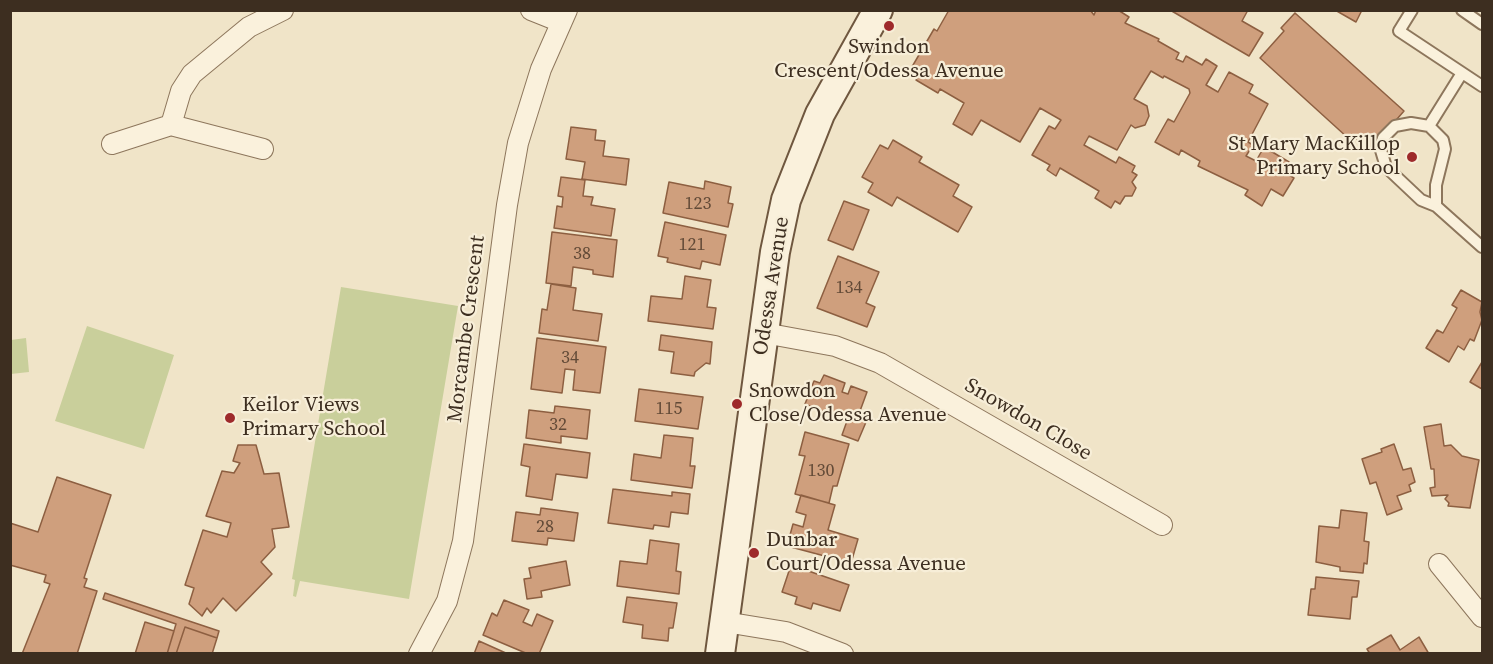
<!DOCTYPE html>
<html>
<head>
<meta charset="utf-8">
<style>
	body { margin:0 }
	#map { position:relative; width:1493px; height:664px; overflow:hidden; background:#f0e4c8; font-family:"Source Serif 4",serif }
	canvas { display:block }
	.frame { position:absolute; inset:0; border:12px solid #3d2e20; pointer-events:none }
</style>
</head>
<body>
<div id="map">
<canvas width="1493" height="664"></canvas>
<div class="frame"></div>
</div>
<script>
const ctx = document.querySelector('canvas').getContext('2d');
ctx.lineJoin = 'round';
function paint(path, color) { ctx.fillStyle = color; ctx.fill(path, 'evenodd'); }
const toPath = rows => new Path2D(rows.map(r => 'M' + r).join(''));
function trace(path, color, width, dash) { ctx.strokeStyle = color; ctx.lineWidth = width; ctx.lineCap = dash ? 'butt' : 'round'; ctx.setLineDash(dash || []); ctx.stroke(path); }
function label(font, color, halo, rows, align = 'center') {
  ctx.font = font + ' "Source Serif 4",serif'; ctx.lineWidth = 4.5; ctx.setLineDash([]); ctx.textBaseline = 'middle'; ctx.strokeStyle = halo; ctx.fillStyle = color; for (const [text, x, y, turn = 0] of rows) {
    ctx.save(); ctx.translate(x, y); ctx.rotate((+turn || 0) * Math.PI / 180); ctx.textAlign = isNaN(turn) ? turn : align; if (halo) ctx.strokeText(text, 0, 0); ctx.fillText(text, 0, 0); ctx.restore();
  }
}
paint(toPath([
	[341,287,458,306,409,599,300,581,296,597,293,596,295,580,292,579],
	[87,326,174,355,144,449,55,421],
	[26,338,29,372,11,374,11,340]
]), '#c9cf9b');
const building = toPath([
	[949,10,1090,10,1094,15,1096,10,1118,10,1129,17,1125,23,1159,39,1158,41,1179,53,1176,59,1183,62,1186,56,1202,65,1206,59,1217,66,1206,85,1218,92,1229,72,1253,85,1249,93,1268,104,1248,142,1253,145,1246,156,1256,161,1264,147,1289,162,1284,172,1294,178,1283,196,1271,189,1262,206,1245,195,1248,190,1198,166,1200,161,1181,150,1179,155,1155,142,1168,119,1174,122,1190,93,1189,89,1164,76,1163,78,1151,71,1134,99,1147,106,1149,116,1145,125,1135,128,1131,125,1117,150,1089,136,1084,145,1116,163,1119,157,1135,166,1132,172,1137,175,1132,182,1136,188,1132,196,1125,196,1120,204,1115,201,1111,208,1095,198,1099,191,1060,168,1056,176,1047,170,1050,165,1032,155,1049,126,1055,129,1061,120,1040,108,1020,142,981,120,972,135,953,124,964,103,940,89,938,93,916,80,918,77,909,72,934,29,937,31,949,10],
	[1170,10,1248,10,1242,21,1263,33,1249,56,1170,10],
	[1335,10,1362,10,1356,22,1335,10],
	[1295,13,1404,111,1370,150,1351,135,1348,138,1260,58,1284,31,1281,28,1295,13],
	[571,127,596,130,595,140,605,141,603,156,629,159,626,185,582,179,585,162,566,159,571,127],
	[893,140,922,157,919,162,959,185,953,196,972,207,958,232,897,197,892,206,868,192,873,183,862,177,880,145,888,149,893,140],
	[561,177,585,180,583,196,593,197,591,205,615,209,611,236,554,228,557,206,562,207,563,197,558,196,561,177],
	[705,181,731,187,728,203,733,204,728,227,663,213,669,182,704,189,705,181],
	[844,201,869,210,853,250,828,240,844,201],
	[665,222,726,235,720,265,702,261,700,269,667,262,668,258,658,256,665,222],
	[552,232,617,240,613,277,593,274,593,270,573,267,571,286,546,283,552,232],
	[838,256,879,272,866,303,875,307,867,327,817,308,838,256],
	[685,276,711,280,707,307,716,308,713,329,648,321,651,296,682,299,685,276],
	[551,284,576,288,573,310,602,314,598,341,539,333,542,309,547,310,551,284],
	[1461,290,1482,302,1480,312,1482,320,1474,341,1470,339,1464,350,1458,346,1449,362,1426,348,1437,330,1443,333,1457,308,1452,305,1461,290],
	[661,335,712,342,710,364,706,363,695,372,694,376,671,373,674,352,659,350,661,335],
	[537,338,606,347,600,393,573,390,575,370,565,369,562,393,531,389,537,338],
	[1482,362,1482,389,1470,382,1482,362],
	[824,375,845,383,842,392,848,394,851,386,867,392,860,411,869,415,858,441,842,435,847,421,805,404,814,381,820,383,824,375],
	[639,389,703,397,698,429,635,421,639,389],
	[555,406,590,410,587,439,561,436,561,443,526,438,529,410,554,413,555,406],
	[1441,424,1444,446,1451,445,1462,456,1479,460,1470,508,1448,506,1449,503,1445,499,1448,495,1432,496,1430,488,1435,487,1434,469,1431,469,1424,427,1441,424],
	[805,432,849,444,837,486,833,486,829,503,795,494,805,456,799,455,805,432],
	[664,435,693,438,690,466,695,466,692,488,631,480,634,454,661,458,664,435],
	[524,444,590,453,587,478,556,474,552,500,526,496,530,467,521,465,524,444],
	[1394,444,1403,470,1411,468,1415,482,1409,485,1411,491,1397,496,1402,509,1387,515,1376,482,1370,484,1362,459,1382,452,1381,449,1394,444],
	[238,445,256,445,264,474,279,473,289,527,272,529,275,547,261,562,272,574,236,611,223,598,211,613,207,608,202,616,189,604,194,588,185,585,203,530,227,537,231,523,206,516,222,471,234,473,240,463,233,461,238,445],
	[57,477,111,495,84,578,87,579,84,587,97,591,77,654,22,654,50,584,44,582,46,575,10,565,10,523,38,532,57,477],
	[613,489,672,496,672,492,690,494,688,514,671,512,669,527,654,525,653,529,608,523,613,489],
	[801,495,835,505,828,530,858,539,851,563,787,546,793,524,803,527,806,515,796,512,801,495],
	[541,508,578,513,574,541,548,538,547,545,512,541,516,512,540,515,541,508],
	[1341,510,1367,513,1364,541,1369,542,1367,564,1364,563,1363,573,1340,571,1340,567,1316,562,1319,526,1339,528,1341,510],
	[650,540,679,544,676,571,681,572,679,594,617,586,620,561,647,564,650,540],
	[566,561,570,585,541,591,542,597,527,599,524,579,531,578,529,568,566,561],
	[791,565,849,585,840,611,813,603,811,609,795,604,797,597,782,592,791,565],
	[1316,577,1359,581,1357,597,1352,597,1350,619,1308,615,1311,589,1315,589,1316,577],
	[105,593,219,631,217,638,185,627,176,654,167,654,176,624,103,599,105,593],
	[627,597,677,603,673,628,669,628,668,641,642,638,643,625,623,622,627,597],
	[504,600,529,610,523,622,532,626,537,614,553,621,539,654,528,654,483,635,492,613,497,616,504,600],
	[145,622,174,631,167,654,135,654,145,622],
	[185,627,217,638,212,654,176,654,185,627],
	[1391,635,1400,650,1419,637,1429,654,1370,654,1367,649,1391,635],
	[479,641,508,654,474,654,479,641]
]);
paint(building, '#cf9f7d');
trace(building, '#8d5f41', 1.5);
const lane = toPath([
	[1412,10,1399,31,1482,86],
	[1462,10,1482,24],
	[1429,126,1462,73],
	[1436,206,1436,185,1445,149,1443,140,1429,126,1411,123,1395,126,1383,138,1380,147,1386,167,1421,200,1436,206,1482,247]
]);
const street = toPath([
	[531,10,561,22],
	[171,125,181,91,192,74,249,27,283,10],
	[112,144,171,125,263,149],
	[764,333,835,346,880,363,1162,525],
	[1439,564,1482,617],
	[725,622,786,632,843,654],
	[419,654,447,601,463,541,507,205,518,143,541,69,567,10]
]);
const secondary = toPath([
	[720,654,775,252,786,200,820,114,878,10]
]);
trace(lane, '#8d765c', 14);
trace(street, '#8d765c', 22);
trace(secondary, '#6f573f', 32);
trace(lane, '#faf1dc', 10);
trace(street, '#faf1dc', 20);
trace(secondary, '#faf1dc', 28);
for (const [x, y, r, color] of [
	[889,26,6,"#9e2a2b"],
	[1412,157,6,"#9e2a2b"],
	[737,404,6,"#9e2a2b"],
	[230,418,6,"#9e2a2b"],
	[754,553,6,"#9e2a2b"]
]) { const dot = new Path2D(); dot.arc(x, y, r, 0, 2 * Math.PI); ctx.fillStyle = color; ctx.fill(dot); trace(dot, '#f7eed8', 2); }
label('18px', '#624a37', null, [
	["123",698,204],
	["121",692,245],
	["38",582,254],
	["134",849,288],
	["34",570,358],
	["115",669,409],
	["32",558,425],
	["130",821,471],
	["28",545,527]
]);
label('21px', '#3d2e20', '#f7eed8', [
	["Swindon",889,48,"center"],
	["Crescent/Odessa Avenue",889,72,"center"],
	["St Mary MacKillop",1400,145,"right"],
	["Primary School",1400,169,"right"],
	["Snowdon",749,392],
	["Close/Odessa Avenue",749,416],
	["Keilor Views",242,406],
	["Primary School",242,430],
	["Dunbar",766,541],
	["Court/Odessa Avenue",766,565]
], 'left');
label('21px', '#3d2e20', '#f7eed8', [
	["Odessa Avenue",772,286,-81],
	["Morcambe Crescent",467,329,-83],
	["Snowdon Close",1028,420,30]
]);
</script>
</body>
</html>
